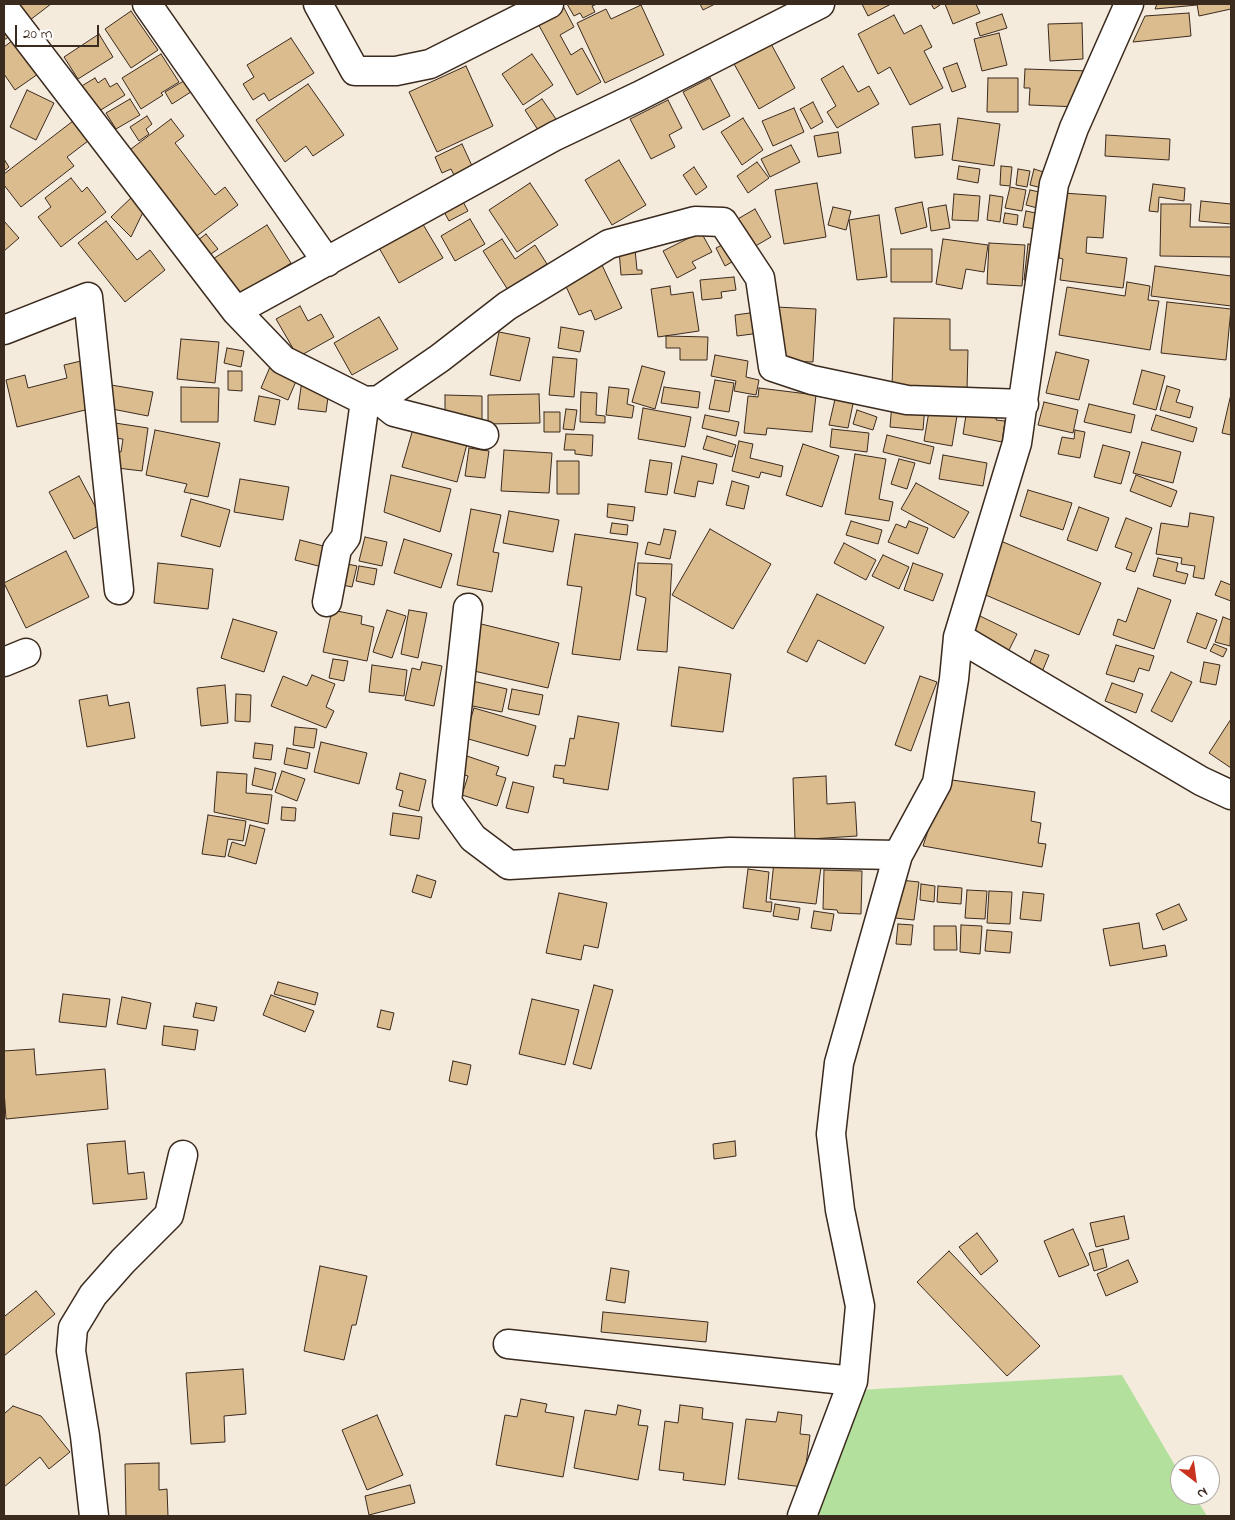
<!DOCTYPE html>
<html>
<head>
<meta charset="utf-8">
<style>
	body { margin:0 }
	#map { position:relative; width:1235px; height:1520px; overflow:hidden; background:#f4ebdd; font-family:"Indie Flower",sans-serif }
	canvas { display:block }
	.frame { position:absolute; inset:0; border:5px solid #3b2a1e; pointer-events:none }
	.north { position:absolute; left:1170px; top:1455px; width:50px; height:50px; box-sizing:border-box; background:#fff; border:1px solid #b1aaa5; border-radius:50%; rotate:150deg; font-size:14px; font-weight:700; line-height:20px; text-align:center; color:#3b2a1e }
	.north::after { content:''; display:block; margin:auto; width:18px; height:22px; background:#c8321e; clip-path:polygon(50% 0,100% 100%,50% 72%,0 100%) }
	.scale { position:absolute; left:15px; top:25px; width:84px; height:22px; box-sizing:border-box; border:2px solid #3b2a1e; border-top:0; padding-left:6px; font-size:15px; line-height:18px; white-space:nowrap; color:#3b2a1e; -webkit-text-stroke:4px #fff; paint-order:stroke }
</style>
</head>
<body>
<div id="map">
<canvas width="1235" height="1520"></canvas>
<div class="frame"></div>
<div class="north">N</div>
<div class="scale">20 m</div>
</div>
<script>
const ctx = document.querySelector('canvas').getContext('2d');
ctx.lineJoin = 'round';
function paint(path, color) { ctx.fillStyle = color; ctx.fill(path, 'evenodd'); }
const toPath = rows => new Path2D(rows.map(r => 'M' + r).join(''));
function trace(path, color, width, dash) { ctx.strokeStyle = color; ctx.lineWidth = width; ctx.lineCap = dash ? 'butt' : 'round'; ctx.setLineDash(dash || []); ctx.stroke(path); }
paint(toPath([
	[1122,1375,1180,1474,1180,1495,1194,1495,1207,1516,808,1516,858,1390]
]), '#b4e09e');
const building = toPath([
	[17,4,51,4,30,20,17,4],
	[567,4,597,4,592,6,595,12,583,18,580,13,574,16,567,4],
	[700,4,715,4,703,10,700,4],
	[862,4,891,4,868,16,862,4],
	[931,4,939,4,940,5,934,9,931,4],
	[945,4,976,4,980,13,953,24,945,4],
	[1157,4,1196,4,1197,5,1155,9,1157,4],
	[1197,4,1231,4,1231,9,1199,16,1197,4],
	[641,5,664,55,605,83,577,23,606,9,611,19,641,5],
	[563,6,574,27,560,35,571,55,582,48,601,82,577,95,536,20,563,6],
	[131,11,158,50,131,68,105,29,131,11],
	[1189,13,1191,36,1133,42,1145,16,1189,13],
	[1002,14,1007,28,980,36,976,23,1002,14],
	[894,15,904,34,921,25,932,47,924,51,943,88,910,105,890,67,878,74,858,34,894,15],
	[1082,23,1083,59,1050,61,1048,24,1082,23],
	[4,27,10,36,4,40,4,27],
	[999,33,1007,65,982,71,974,39,999,33],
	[99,34,113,57,78,79,64,57,99,34],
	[291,38,314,73,269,101,264,93,253,100,243,84,254,77,247,65,291,38],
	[13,40,38,74,15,90,4,74,4,47,13,40],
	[770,42,795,88,759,109,733,62,770,42],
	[161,54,179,82,161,93,163,95,141,109,122,78,161,54],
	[532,54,553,85,523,105,502,74,532,54],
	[957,63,966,87,952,92,943,68,957,63],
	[466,66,493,126,437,152,409,92,466,66],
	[843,66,858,92,869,86,879,104,837,128,827,112,836,106,821,79,843,66],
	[1025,69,1090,71,1079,107,1029,105,1030,88,1024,88,1025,69],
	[95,78,98,83,105,78,110,87,117,83,125,95,96,113,80,87,95,78],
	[710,78,730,116,703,130,683,92,710,78],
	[988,78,1018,78,1018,112,987,112,988,78],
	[187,79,194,90,172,104,165,92,187,79],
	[308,84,344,135,313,156,306,146,285,162,256,120,308,84],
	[27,90,54,103,36,140,10,127,27,90],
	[130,99,140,115,116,129,106,113,130,99],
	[542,99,556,119,538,130,525,110,542,99],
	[668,100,682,128,669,135,675,147,651,159,630,119,668,100],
	[813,102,823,122,811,129,800,109,813,102],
	[794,108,804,132,773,146,762,121,794,108],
	[147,116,152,124,146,129,149,134,139,141,130,127,147,116],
	[743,118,763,150,742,165,721,132,743,118],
	[958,118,1000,124,994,166,952,160,958,118],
	[171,119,184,136,175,143,215,195,225,187,238,205,194,238,127,152,171,119],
	[73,121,88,141,67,157,74,166,21,207,4,185,4,174,73,121],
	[940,124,943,155,915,158,912,127,940,124],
	[838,132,841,153,818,157,814,136,838,132],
	[1106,135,1170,139,1169,160,1105,156,1106,135],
	[462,144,473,168,455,177,451,169,442,173,435,157,462,144],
	[791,145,800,162,770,177,761,159,791,145],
	[4,159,9,167,4,171,4,159],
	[619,160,646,205,612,225,585,180,619,160],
	[757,162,769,178,748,193,737,176,757,162],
	[959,166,980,169,978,183,957,179,959,166],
	[1001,166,1012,167,1010,186,1000,185,1001,166],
	[694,167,707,187,696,195,683,175,694,167],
	[1018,169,1030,171,1027,187,1016,185,1018,169],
	[1034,169,1050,174,1046,189,1030,185,1034,169],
	[71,178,82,192,87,187,106,212,61,247,38,217,51,207,45,198,71,178],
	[530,183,558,225,517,252,489,210,530,183],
	[817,183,826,237,784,244,775,190,817,183],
	[1153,184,1185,188,1184,201,1159,197,1158,212,1149,211,1153,184],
	[1010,187,1026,190,1022,211,1005,208,1010,187],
	[1030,190,1049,194,1045,210,1026,205,1030,190],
	[1063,193,1106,196,1103,238,1087,237,1086,253,1127,258,1123,288,1060,280,1063,259,1059,258,1063,193],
	[954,194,980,196,978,221,952,220,954,194],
	[990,195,1003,197,1000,222,987,220,990,195],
	[133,196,146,206,131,237,111,217,133,196],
	[460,196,468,211,449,221,441,206,460,196],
	[1201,201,1231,204,1231,224,1199,221,1201,201],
	[922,202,927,227,901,234,895,208,922,202],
	[1161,204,1191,204,1190,227,1231,227,1231,257,1160,256,1161,204],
	[946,205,950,228,931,231,928,208,946,205],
	[833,207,851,211,846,230,828,225,833,207],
	[755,209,771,237,752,248,736,220,755,209],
	[1026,211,1045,215,1042,230,1023,227,1026,211],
	[1005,213,1018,215,1017,225,1003,223,1005,213],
	[879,215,887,277,857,280,849,220,879,215],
	[470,219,485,244,455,261,441,236,470,219],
	[4,221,19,238,4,251,4,221],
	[106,221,137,260,150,250,165,270,125,302,78,243,106,221],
	[421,221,443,258,399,283,378,246,421,221],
	[267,225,291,263,232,300,208,262,267,225],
	[701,232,712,252,692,262,696,268,677,278,663,251,701,232],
	[206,234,218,249,204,259,193,244,206,234],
	[502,239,515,259,535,245,547,264,508,290,483,251,502,239],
	[943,239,988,245,984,272,966,269,962,289,936,284,943,239],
	[728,242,737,259,725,266,716,248,728,242],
	[989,243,1025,245,1022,286,987,284,989,243],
	[1028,244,1043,246,1038,282,1024,280,1028,244],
	[635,249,637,270,642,270,642,274,621,275,619,250,635,249],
	[891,249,932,249,932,282,891,282,891,249],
	[602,265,622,308,595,320,591,310,579,315,564,282,602,265],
	[1155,266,1231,276,1231,306,1151,296,1155,266],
	[734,277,736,290,721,292,722,298,702,300,700,280,734,277],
	[1127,282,1150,286,1148,300,1159,301,1150,350,1059,335,1067,287,1125,296,1127,282],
	[670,286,671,295,693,292,699,331,658,337,651,289,670,286],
	[1167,302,1231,309,1226,360,1161,353,1167,302],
	[300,306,308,321,321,314,334,337,298,357,276,319,300,306],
	[776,307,816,309,813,362,774,361,776,307],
	[757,312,760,333,737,336,735,315,757,312],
	[379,317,398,349,352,375,334,343,379,317],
	[894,318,950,319,950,350,968,350,967,390,892,388,894,318],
	[561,327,584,331,580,352,558,348,561,327],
	[499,332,530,338,520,381,490,375,499,332],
	[666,336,708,337,707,360,680,360,680,348,666,348,666,336],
	[181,339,219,342,215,383,177,379,181,339],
	[227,348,244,351,241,367,224,363,227,348],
	[1056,352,1089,360,1079,400,1046,393,1056,352],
	[715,355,748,361,746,377,759,380,756,395,734,391,736,381,711,376,715,355],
	[553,357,577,359,574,397,549,395,553,357],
	[81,361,93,408,17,427,6,380,25,375,28,388,67,378,64,365,81,361],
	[642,366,665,372,655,409,632,402,642,366],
	[270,367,297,379,288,400,261,388,270,367],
	[1142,370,1165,376,1156,410,1133,404,1142,370],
	[228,371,242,371,242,391,228,390,228,371],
	[302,380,329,390,326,412,298,409,302,380],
	[715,380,734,383,729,412,709,409,715,380],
	[111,385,153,392,148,416,107,408,111,385],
	[1167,386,1180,390,1176,402,1193,407,1190,418,1160,410,1167,386],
	[181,387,219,388,218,422,181,422,181,387],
	[609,387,629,389,627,404,634,406,632,418,606,415,609,387],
	[664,387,700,392,698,408,661,403,664,387],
	[759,388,816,395,812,432,767,428,766,435,744,433,748,396,758,397,759,388],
	[581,392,597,393,596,415,605,416,605,423,580,422,581,392],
	[539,394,540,423,488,424,488,395,539,394],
	[1231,394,1231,435,1222,433,1231,394],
	[445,395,482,396,482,422,445,422,445,395],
	[836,395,854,399,848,428,829,425,836,395],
	[259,396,280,400,275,425,254,421,259,396],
	[1044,402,1078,410,1073,433,1038,425,1044,402],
	[892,403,925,406,923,430,890,427,892,403],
	[1089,404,1135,415,1131,433,1084,422,1089,404],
	[930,405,958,410,952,446,924,441,930,405],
	[643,408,691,417,685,447,638,439,643,408],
	[566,409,577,410,574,430,563,429,566,409],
	[967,409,997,415,996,420,1005,421,1002,442,963,434,967,409],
	[857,410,877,417,873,430,853,424,857,410],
	[544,412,560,412,560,432,544,432,544,412],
	[705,415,739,422,736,436,702,428,705,415],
	[1156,415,1197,428,1193,442,1151,430,1156,415],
	[115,423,148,428,142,471,109,467,111,451,121,452,123,439,113,438,115,423],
	[413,429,467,444,457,482,402,467,413,429],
	[832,429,869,433,867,452,830,447,832,429],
	[155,430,220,443,208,497,184,492,187,484,146,475,155,430],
	[1075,430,1085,432,1080,458,1058,454,1062,437,1074,439,1075,430],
	[566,434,593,435,592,456,575,454,575,450,564,450,566,434],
	[887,435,934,447,930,464,883,452,887,435],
	[707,436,736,445,732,457,703,449,707,436],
	[739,441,753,444,750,458,783,466,781,477,761,472,759,478,732,471,739,441],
	[1142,442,1181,452,1173,483,1133,473,1142,442],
	[803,444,839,456,822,507,786,495,803,444],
	[1103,445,1130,452,1121,484,1094,477,1103,445],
	[469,448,489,451,485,478,465,476,469,448],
	[504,450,552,453,549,493,501,491,504,450],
	[855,454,886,459,879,499,893,502,889,521,845,514,855,454],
	[943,455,987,463,983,486,939,479,943,455],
	[682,456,717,464,713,484,698,481,695,497,674,493,682,456],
	[899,459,915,463,907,489,891,484,899,459],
	[650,460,672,463,667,495,645,492,650,460],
	[557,461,579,461,579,494,557,494,557,461],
	[391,475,451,489,440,532,384,512,391,475],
	[1136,475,1177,491,1171,507,1130,491,1136,475],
	[79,476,104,523,74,539,49,492,79,476],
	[240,479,289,487,283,520,234,512,240,479],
	[732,481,749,486,744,509,726,505,732,481],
	[916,483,969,512,954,538,901,509,916,483],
	[1028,490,1072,503,1063,530,1020,516,1028,490],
	[191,499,230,510,220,547,181,536,191,499],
	[608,504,635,507,633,521,607,517,608,504],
	[1079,507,1109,518,1097,551,1067,540,1079,507],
	[471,509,501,515,493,552,499,553,492,592,457,585,471,509],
	[509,511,559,520,553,552,503,543,509,511],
	[1190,513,1214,517,1204,579,1193,577,1195,566,1181,564,1182,558,1156,554,1161,523,1188,527,1190,513],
	[1126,518,1152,528,1135,572,1126,569,1132,553,1115,547,1126,518],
	[851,521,882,530,878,544,846,535,851,521],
	[909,521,928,528,918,554,888,542,896,524,906,528,909,521],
	[612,523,628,525,627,535,610,533,612,523],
	[664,529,676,531,670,559,645,554,648,542,660,545,664,529],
	[710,529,771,564,733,629,672,595,710,529],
	[575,534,638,543,620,660,572,654,582,587,567,585,575,534],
	[365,537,387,542,382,566,359,561,365,537],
	[404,539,452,554,441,588,394,573,404,539],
	[996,539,1101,583,1079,635,974,590,996,539],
	[300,540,331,548,326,568,295,560,300,540],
	[844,543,876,560,866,580,834,563,844,543],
	[66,551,89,597,26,628,4,583,66,551],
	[883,555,909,567,899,589,872,576,883,555],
	[1158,558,1178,563,1176,571,1188,574,1185,584,1153,576,1158,558],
	[338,562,357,566,352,587,333,583,338,562],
	[158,563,213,569,208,609,154,603,158,563],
	[638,563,672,564,667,652,637,650,646,598,636,595,638,563],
	[913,563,943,574,933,601,904,590,913,563],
	[359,566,377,569,374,585,356,581,359,566],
	[1221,581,1231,585,1231,601,1215,595,1221,581],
	[1138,588,1171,600,1154,649,1113,635,1118,619,1126,622,1138,588],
	[817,594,884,627,865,664,818,640,807,662,787,652,817,594],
	[332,610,362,616,361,624,374,627,367,661,323,652,332,610],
	[387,610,406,616,392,658,373,652,387,610],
	[409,610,427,613,418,658,401,654,409,610],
	[1197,613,1217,620,1206,649,1187,642,1197,613],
	[980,616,1017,634,1007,654,970,635,980,616],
	[1223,617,1231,620,1230,646,1215,642,1223,617],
	[233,619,277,632,264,672,221,658,233,619],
	[473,622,559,643,548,688,461,668,473,622],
	[1214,644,1227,649,1223,657,1210,651,1214,644],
	[1116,645,1154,656,1149,671,1139,668,1134,682,1106,674,1116,645],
	[1035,650,1049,655,1042,672,1028,667,1035,650],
	[333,659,348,661,344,681,329,678,333,659],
	[422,662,442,666,434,706,405,700,412,668,420,670,422,662],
	[1204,662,1220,665,1216,685,1200,682,1204,662],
	[372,665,407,670,404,696,369,692,372,665],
	[679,667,731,674,723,732,671,726,679,667],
	[1171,672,1192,682,1172,722,1151,711,1171,672],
	[312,675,335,684,326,707,334,711,326,728,271,706,283,676,307,686,312,675],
	[920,676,937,682,911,751,895,745,920,676],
	[468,680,507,689,502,712,463,704,468,680],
	[1112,683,1143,694,1136,713,1105,701,1112,683],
	[225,685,228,723,201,726,197,688,225,685],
	[512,689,543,695,539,715,508,709,512,689],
	[236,694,251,695,250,722,235,721,236,694],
	[107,695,109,706,129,702,135,738,87,747,79,700,107,695],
	[474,708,536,726,528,756,465,738,474,708],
	[578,716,619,723,608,790,563,783,564,779,553,777,555,765,565,766,570,738,574,739,578,716],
	[1231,719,1231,768,1209,753,1231,719],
	[295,727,317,729,314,748,293,745,295,727],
	[321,742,367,753,359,784,314,772,321,742],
	[255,743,273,745,271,760,253,758,255,743],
	[287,748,310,753,307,769,284,764,287,748],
	[464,755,499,767,496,775,506,778,497,806,462,795,468,776,458,773,464,755],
	[255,768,276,773,272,790,252,785,255,768],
	[282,771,305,779,297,801,275,792,282,771],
	[217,772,247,774,246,793,272,795,268,824,214,812,217,772],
	[400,773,426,780,419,811,399,806,403,791,396,789,400,773],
	[826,776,827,804,855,802,857,836,795,840,793,778,826,776],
	[945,779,1035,792,1031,821,1041,823,1038,843,1046,844,1042,867,923,846,945,779],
	[513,782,534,787,528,813,506,808,513,782],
	[282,807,296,808,295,821,281,820,282,807],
	[393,813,422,817,419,839,390,835,393,813],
	[208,815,246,821,243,841,228,839,225,857,202,854,208,815],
	[250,825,265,829,256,864,228,856,232,842,245,846,250,825],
	[774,862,821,867,816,904,770,899,774,862],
	[748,869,769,872,766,902,772,902,771,912,743,908,748,869],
	[824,870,862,871,861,914,838,913,837,910,823,909,824,870],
	[417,875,436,881,431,898,412,892,417,875],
	[900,880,919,882,914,920,895,918,900,880],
	[921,884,935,886,934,902,920,900,921,884],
	[938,886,962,888,961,904,937,902,938,886],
	[967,890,987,891,985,919,965,918,967,890],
	[989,891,1012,892,1010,924,987,923,989,891],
	[1023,892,1044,894,1041,921,1020,919,1023,892],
	[559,893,607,903,598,948,584,945,581,960,546,953,559,893],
	[775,904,800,908,798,920,773,916,775,904],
	[1179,904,1187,920,1163,930,1156,914,1179,904],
	[814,911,834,914,831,931,811,928,814,911],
	[1139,923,1143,949,1165,945,1167,956,1110,966,1103,929,1139,923],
	[898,924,913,925,911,945,896,944,898,924],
	[961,925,982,926,980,954,960,952,961,925],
	[934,926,956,926,957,950,934,950,934,926],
	[987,930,1012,932,1010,953,985,951,987,930],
	[278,982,318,993,315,1005,274,994,278,982],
	[594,985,613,990,591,1069,573,1064,594,985],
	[63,994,110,999,106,1027,59,1022,63,994],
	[271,995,314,1011,305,1032,263,1015,271,995],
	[122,997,151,1003,146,1029,117,1024,122,997],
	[532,999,579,1010,565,1065,519,1054,532,999],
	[196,1003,217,1007,214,1021,193,1017,196,1003],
	[381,1010,394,1013,390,1030,377,1027,381,1010],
	[164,1026,198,1030,195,1050,162,1045,164,1026],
	[34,1049,36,1075,105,1069,108,1109,6,1119,4,1090,4,1051,34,1049],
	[453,1061,471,1065,467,1085,449,1081,453,1061],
	[125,1141,128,1174,144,1172,147,1199,93,1204,87,1144,125,1141],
	[735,1141,736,1156,714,1159,713,1144,735,1141],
	[1124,1216,1129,1239,1096,1247,1090,1223,1124,1216],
	[1073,1229,1089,1265,1059,1277,1044,1241,1073,1229],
	[977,1233,998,1261,981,1275,959,1247,977,1233],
	[1103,1249,1107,1267,1094,1271,1089,1253,1103,1249],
	[949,1251,1040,1346,1007,1376,917,1282,949,1251],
	[1128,1260,1138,1282,1106,1296,1097,1274,1128,1260],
	[320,1266,367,1276,356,1325,352,1325,344,1360,304,1351,320,1266],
	[611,1268,629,1271,625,1303,606,1300,611,1268],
	[36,1291,55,1314,4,1356,4,1314,5,1316,36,1291],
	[603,1312,708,1322,706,1342,601,1332,603,1312],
	[243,1369,246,1414,224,1416,225,1442,191,1444,186,1373,243,1369],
	[521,1399,547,1404,545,1412,574,1417,563,1477,496,1465,505,1415,517,1417,521,1399],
	[618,1405,641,1410,638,1425,648,1426,638,1480,574,1468,585,1410,616,1415,618,1405],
	[680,1405,703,1408,702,1419,733,1423,725,1485,683,1480,684,1473,659,1470,665,1421,678,1423,680,1405],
	[13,1406,41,1416,70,1452,49,1469,40,1457,4,1487,4,1414,13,1406],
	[778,1412,802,1415,800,1434,810,1435,803,1487,738,1479,746,1419,776,1422,778,1412],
	[377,1415,403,1475,367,1490,342,1430,377,1415],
	[159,1463,159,1490,167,1489,168,1516,126,1516,125,1464,159,1463],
	[410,1485,415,1503,369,1515,365,1496,410,1485]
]);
paint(building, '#dbbc8e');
trace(building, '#3b2a1e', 1);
const minor = toPath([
	[147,4,327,262],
	[318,4,355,71,396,71,430,64,549,4],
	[4,8,236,311,283,360,365,401,379,400,440,358,507,306,609,244,695,221,723,222,760,278,773,367,812,380,907,400,1024,404],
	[236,311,555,136,639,96,820,4],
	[4,330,88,297,119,590],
	[379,400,394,412,484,435],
	[327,602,337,549,346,537,365,401],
	[468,608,447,802,473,838,509,865,730,852,898,855,937,783,954,679,958,637,1017,443,1054,184,1074,128,1129,4],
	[958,637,1201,781,1231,795],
	[4,662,26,653],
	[508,1344,853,1381],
	[94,1516,85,1436,71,1351,73,1328,93,1295,123,1261,169,1215,183,1155],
	[802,1516,853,1381,860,1306,840,1210,831,1134,839,1063,898,855]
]);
trace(minor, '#3b2a1e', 31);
trace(minor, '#fff', 28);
</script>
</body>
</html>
